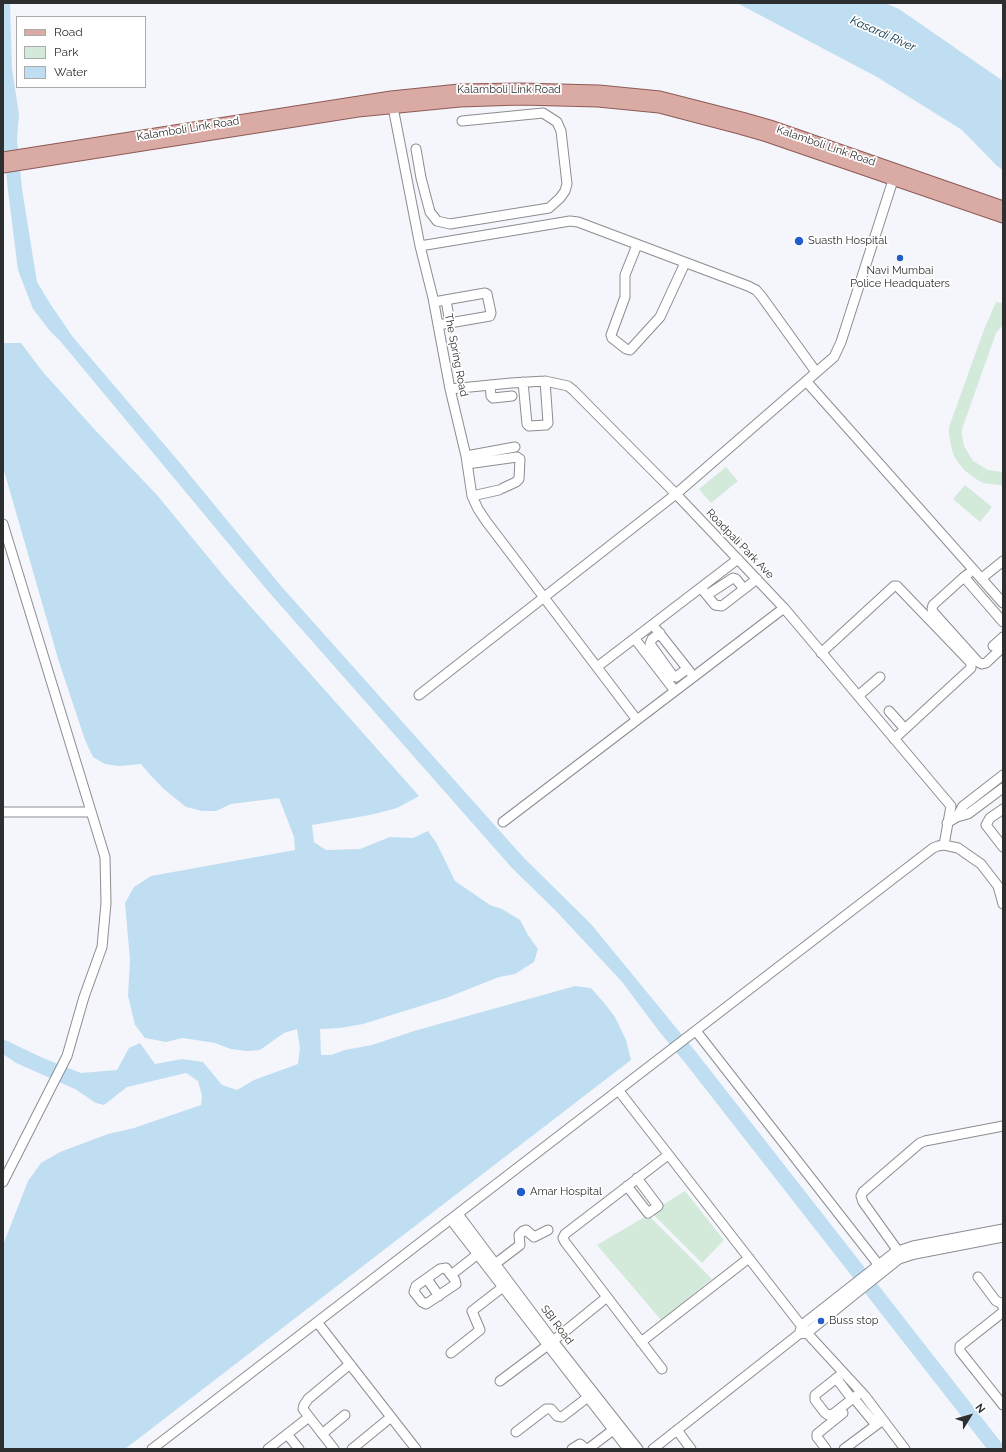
<!DOCTYPE html>
<html>
<head>
<meta charset="utf-8">
<style>
	body { margin:0 }
	#map { position:relative; width:1006px; height:1452px; overflow:hidden; background:#f4f6fb; font-family:Raleway,sans-serif }
	canvas { display:block }
	.frame { position:absolute; inset:0; border:4px solid #2d2e2f; pointer-events:none }
	.legend { position:absolute; left:16px; top:16px; width:130px; height:72px; box-sizing:border-box; background:#fff; border:1px solid #ababac; margin:0; padding:5px 7px; list-style:none; font-size:12px; color:#2d2e2f }
	.legend li { display:flex; align-items:center; gap:8px; height:20px }
	.legend b { width:20px; border:1px solid #ababac }
	.north { position:absolute; left:950px; top:1396px; width:40px; height:40px; -webkit-text-stroke:3px #fff; paint-order:stroke; rotate:53deg; font-size:11px; font-weight:700; line-height:16px; text-align:center; color:#2d2e2f }
	.north::after { content:''; display:block; margin:auto; width:14px; height:18px; background:#2d2e2f; clip-path:polygon(50% 0,100% 100%,50% 72%,0 100%) }
</style>
</head>
<body>
<div id="map">
<canvas width="1006" height="1452"></canvas>
<div class="frame"></div>
<ul class="legend">
<li><b style="height:5px;background:#daaaa5"></b>Road</li>
<li><b style="height:11px;background:#d3e9da"></b>Park</li>
<li><b style="height:11px;background:#c0def1"></b>Water</li>
</ul>
<div class="north">N</div>
</div>
<script>
const ctx = document.querySelector('canvas').getContext('2d');
ctx.lineJoin = 'round';
function paint(path, color) { ctx.fillStyle = color; ctx.fill(path, 'evenodd'); }
const toPath = rows => new Path2D(rows.map(r => 'M' + r).join(''));
function trace(path, color, width, dash) { ctx.strokeStyle = color; ctx.lineWidth = width; ctx.lineCap = dash ? 'butt' : 'round'; ctx.setLineDash(dash || []); ctx.stroke(path); }
function label(font, color, halo, rows, align = 'center') {
  ctx.font = font + ' Raleway,sans-serif'; ctx.lineWidth = 3.5; ctx.setLineDash([]); ctx.textBaseline = 'middle'; ctx.strokeStyle = halo; ctx.fillStyle = color; for (const [text, x, y, turn = 0] of rows) {
    ctx.save(); ctx.translate(x, y); ctx.rotate((+turn || 0) * Math.PI / 180); ctx.textAlign = isNaN(turn) ? turn : align; if (halo) ctx.strokeText(text, 0, 0); ctx.fillText(text, 0, 0); ctx.restore();
  }
}
paint(toPath([
	[996,302,1003,303,1003,325,996,333,962,429,962,435,964,446,973,461,988,470,1003,472,1003,485,999,485,983,483,976,479,964,470,955,458,952,450,949,435,949,427,985,327],
	[726,467,738,481,711,503,699,489],
	[965,485,992,507,980,522,953,499],
	[685,1191,724,1240,702,1263,651,1212],
	[648,1215,712,1279,661,1320,597,1245]
]), '#d3e9da');
paint(toPath([
	[3,3,10,3,12,69,19,114,17,139,22,189,37,282,51,305,72,336,180,463,281,586,524,858,591,924,696,1052,972,1405,1003,1445,1003,1449,987,1449,686,1064,658,1030,623,983,557,912,512,868,267,590,61,342,50,331,33,309,18,270,8,191,4,151,3,109],
	[737,3,885,3,899,9,1003,81,1003,170,997,166,962,130,877,77],
	[3,343,21,343,42,371,96,431,157,495,227,580,419,796,397,808,370,815,312,825,314,842,326,850,360,849,390,837,413,838,428,831,437,844,455,881,490,905,502,909,520,920,528,935,538,949,534,962,515,974,499,977,446,998,363,1024,340,1028,320,1029,321,1055,331,1055,345,1050,372,1045,414,1031,575,986,591,988,605,1004,615,1017,626,1040,631,1060,125,1449,3,1449,3,1245,28,1181,41,1163,60,1152,108,1134,134,1128,201,1105,202,1096,198,1081,186,1073,127,1087,104,1105,96,1103,75,1089,16,1063,3,1054,3,1039,43,1058,81,1073,117,1070,129,1048,140,1043,155,1064,182,1059,203,1062,222,1085,237,1090,254,1080,298,1064,300,1048,297,1029,284,1033,260,1050,247,1051,231,1049,215,1043,183,1038,166,1042,145,1038,135,1025,128,996,130,960,125,903,134,887,151,876,295,850,294,837,279,798,231,804,216,811,202,811,186,807,165,790,151,776,141,764,119,766,105,764,93,757,85,740,59,662,3,467]
]), '#c0def1');
const minor = toPath([
	[392,102,420,246,433,298,450,389,466,456,472,496,478,509,486,521,637,720],
	[416,149,421,178,430,212,437,221,450,224,549,208,560,198,565,191,567,184,561,131,557,122,543,113,462,121],
	[637,245,625,275,625,297,611,335,612,338,626,349,630,350,660,317,685,263],
	[420,246,570,221,578,222,748,286,756,290,762,297,816,372],
	[446,300,450,323],
	[434,302,485,293,487,294,491,313,490,316,438,325],
	[806,381,1003,603],
	[523,382,527,424,529,426,546,425,548,423,545,381],
	[490,385,491,396,493,398,512,396],
	[466,456,515,447],
	[467,464,517,457,520,459,519,479,516,482,503,488],
	[472,496,499,490],
	[3,524,105,857,106,903,102,947,84,997,67,1056,3,1182],
	[968,574,964,577,1003,622],
	[964,577,933,605,932,609,933,612,978,662,982,664,986,663,1003,647],
	[982,578,1003,561],
	[701,588,715,605,722,606,757,579],
	[707,595,733,578,736,579,744,589],
	[656,629,690,672],
	[660,633,652,639,650,644,673,676,676,677,687,669],
	[635,639,675,691],
	[993,646,1003,637],
	[821,653,894,586,897,586,971,663,971,668,894,739],
	[597,667,738,559],
	[419,695,676,494,834,357,841,342,895,174],
	[858,696,880,677],
	[889,711,905,729],
	[1003,809,990,818,986,825,1003,847],
	[3,812,91,812],
	[957,817,963,806,1003,775],
	[503,822,784,608],
	[947,823,957,817,968,814,1003,788],
	[944,845,958,848,981,864,998,886,1003,904],
	[696,1031,878,1264],
	[619,1091,807,1333,865,1396,905,1449],
	[627,1186,648,1213,658,1206,637,1178],
	[458,1214,553,1341,638,1449],
	[451,1220,628,1449],
	[898,1251,863,1202,861,1196,863,1192,920,1143,925,1141,1003,1126],
	[495,1264,520,1245,519,1235,523,1231,526,1230,534,1237,548,1230],
	[451,1275,446,1268,440,1269,416,1286,414,1292,422,1302,426,1304,456,1284,455,1280,451,1275,478,1254],
	[978,1277,996,1301,1001,1303,1003,1307],
	[427,1279,439,1296],
	[1003,1312,960,1346,960,1351,1003,1405],
	[317,1322,416,1449],
	[800,1331,802,1325,895,1252,913,1246,1003,1229],
	[553,1341,607,1297],
	[641,1342,749,1258],
	[451,1353,480,1330,472,1311,503,1287],
	[662,1369,565,1242,563,1238,565,1234,668,1155],
	[843,1373,815,1395,815,1400,825,1413,828,1415,833,1414,861,1392],
	[836,1378,852,1399],
	[500,1381,548,1345],
	[857,1402,876,1425],
	[677,1430,691,1449],
	[516,1432,546,1409,551,1409,557,1416,562,1417,588,1397],
	[287,1434,299,1449],
	[322,1434,345,1415],
	[152,1449,933,848,938,846,944,845,951,806,784,608,676,494,573,390,568,386,545,381,511,383,450,389],
	[268,1449,309,1417],
	[334,1449,303,1409,304,1405,308,1399,350,1364],
	[352,1449,391,1417],
	[572,1449,580,1444,586,1449],
	[588,1449,613,1430],
	[653,1449,799,1334,807,1333,855,1294,899,1259,915,1254,1003,1237],
	[826,1449,817,1437,817,1434,843,1413],
	[844,1449,883,1420]
]);
const major = toPath([
	[3,158,391,97,459,90,520,89,599,91,660,97,742,118,770,126,1003,207],
	[3,167,358,111,460,101,520,99,598,101,659,107,739,128,767,136,1003,217]
]);
trace(minor, '#8b8d91', 11);
trace(major, '#8d5a55', 13);
trace(minor, '#fff', 9);
trace(major, '#daaaa5', 11);
for (const [x, y, r, color] of [
	[799,241,5,"#225dca"],
	[900,258,4,"#225dca"],
	[521,1192,5,"#225dca"],
	[821,1321,4,"#225dca"]
]) { const dot = new Path2D(); dot.arc(x, y, r, 0, 2 * Math.PI); ctx.fillStyle = color; ctx.fill(dot); trace(dot, '#fff', 1.5); }
label('11px', '#2d2e2f', '#fff', [
	["Kalamboli Link Road",509,90],
	["Kalamboli Link Road",188,129,-9],
	["Kalamboli Link Road",826,146,19],
	["The Spring Road",456,355,79],
	["Roadpali Park Ave",740,544,46],
	["SBI Road",557,1325,53]
]);
label('11px', '#2d2e2f', '#fff', [
	["Suasth Hospital",808,241],
	["Navi Mumbai",900,271,"center"],
	["Police Headquaters",900,284,"center"],
	["Amar Hospital",530,1192],
	["Buss stop",829,1321]
], 'left');
label('italic 12px', '#073044', '#fff', [
	["Kasardi River",883,34,24]
]);
</script>
</body>
</html>
